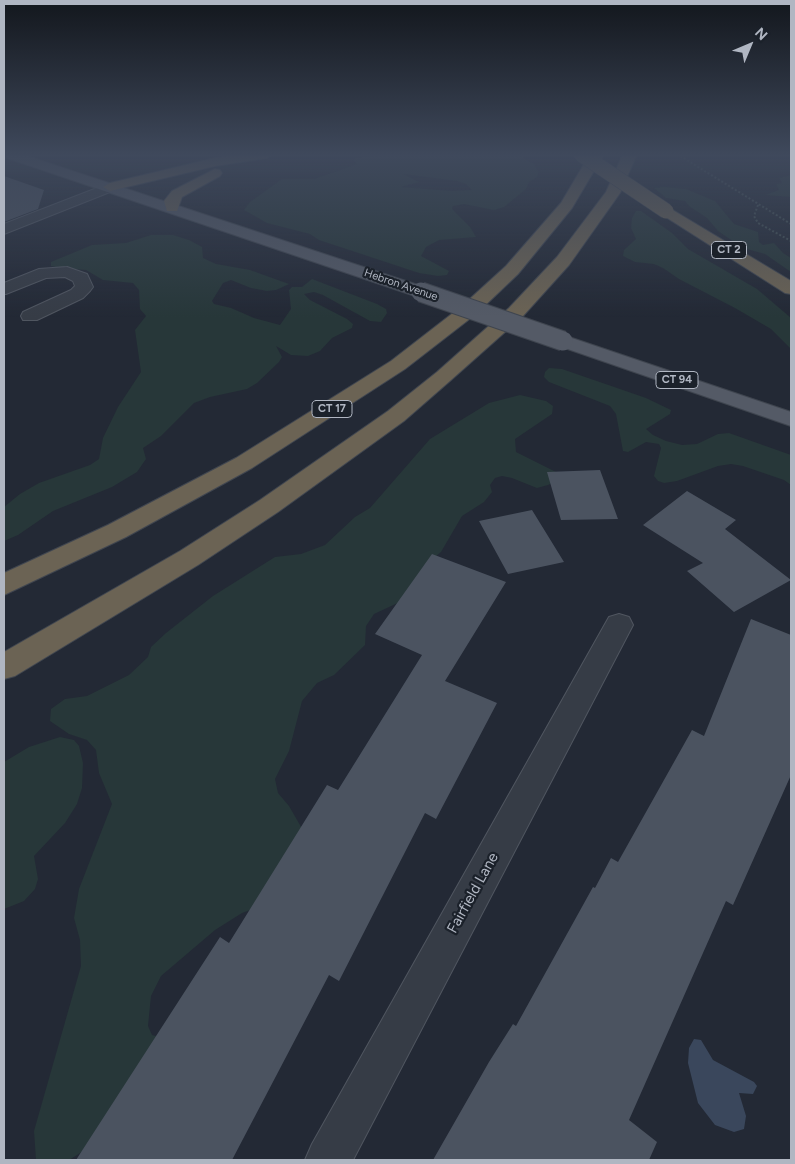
<!DOCTYPE html>
<html>
<head>
<meta charset="utf-8">
<style>
	body { margin:0 }
	#map { position:relative; width:795px; height:1164px; overflow:hidden; background:#232935; font-family:Figtree,sans-serif }
	canvas { display:block }
	.frame { position:absolute; inset:0; border:5px solid #b0b6c2; pointer-events:none }
	.north { position:absolute; left:725px; top:20px; width:50px; height:50px; -webkit-text-stroke:4px #1b212a; paint-order:stroke; rotate:45deg; font-size:14px; font-weight:700; line-height:20px; text-align:center; color:#b0b6c2 }
	.north::after { content:''; display:block; margin:auto; width:18px; height:22px; background:#b0b6c2; clip-path:polygon(50% 0,100% 100%,50% 72%,0 100%) }
</style>
</head>
<body>
<div id="map">
<canvas width="795" height="1164"></canvas>
<div class="frame"></div>
<div class="north">N</div>
</div>
<script>
const ctx = document.querySelector('canvas').getContext('2d');
ctx.lineJoin = 'round';
function paint(path, color) { ctx.fillStyle = color; ctx.fill(path, 'evenodd'); }
const toPath = rows => new Path2D(rows.map(r => 'M' + r).join(''));
function trace(path, color, width, dash) { ctx.strokeStyle = color; ctx.lineWidth = width; ctx.lineCap = dash ? 'butt' : 'round'; ctx.setLineDash(dash || []); ctx.stroke(path); }
function label(font, color, halo, rows, align = 'center') {
  ctx.font = font + ' Figtree,sans-serif'; ctx.lineWidth = 4.5; ctx.setLineDash([]); ctx.textBaseline = 'middle'; ctx.strokeStyle = halo; ctx.fillStyle = color; for (const [text, x, y, turn = 0] of rows) {
    ctx.save(); ctx.translate(x, y); ctx.rotate((+turn || 0) * Math.PI / 180); ctx.textAlign = isNaN(turn) ? turn : align; if (halo) ctx.strokeText(text, 0, 0); ctx.fillText(text, 0, 0); ctx.restore();
  }
}
paint(toPath([
	[388,154,523,154,523,158,534,164,539,172,537,177,529,182,526,189,504,207,494,210,464,204,453,206,452,209,470,227,476,237,439,240,426,247,421,256,449,271,447,275,438,276,419,273,319,240,310,234,267,223,244,210,250,202,282,179,314,179,357,164,353,160,356,158],
	[403,174,457,181,466,184,472,190,452,191,401,187,419,182],
	[791,175,791,197,765,195,779,190,776,184,782,183,779,178],
	[664,187,686,189,715,201,734,224,758,232,759,242,763,245,774,243,783,253,791,258,791,272,765,254,743,248,718,231,707,218,689,206,685,201,666,198,654,188],
	[636,211,641,211,672,233,688,249,757,289,791,318,791,349,771,329,735,308,679,279,663,268,654,264,635,262,623,256,624,250,636,239,631,228,632,218],
	[151,235,173,235,189,240,202,247,203,258,216,264,250,270,289,284,276,290,267,291,251,288,231,280,223,283,212,301,214,304,231,308,254,318,280,325,291,309,289,290,292,287,302,287,312,279,377,304,386,309,387,313,381,322,370,321,323,295,314,292,304,294,310,300,347,319,353,324,352,328,332,338,320,351,308,356,291,355,276,346,282,357,279,362,257,383,247,389,210,397,194,403,161,436,143,448,146,459,137,472,112,487,53,511,18,535,4,541,4,507,20,494,39,483,90,465,99,459,103,438,118,407,141,372,135,330,146,316,140,309,139,290,133,283,103,280,86,270,61,268,51,266,51,262,92,245,126,243],
	[549,368,562,369,646,398,671,410,670,414,646,429,653,435,666,441,682,445,697,444,718,434,729,433,791,455,791,485,784,480,743,466,731,464,718,466,677,481,664,483,658,481,654,476,661,448,659,444,646,442,628,452,623,451,616,414,610,406,549,382,544,377,545,372],
	[520,395,546,401,553,406,552,414,515,439,516,452,558,473,559,479,548,485,537,488,512,478,502,476,495,478,490,485,492,492,484,502,462,516,441,552,423,567,417,594,374,614,366,626,365,645,334,675,317,683,302,701,289,751,275,779,278,793,289,806,304,832,290,896,242,913,215,930,161,976,151,996,148,1026,152,1035,163,1038,139,1116,69,1160,36,1160,34,1131,81,966,80,940,74,918,79,889,112,804,99,773,96,750,87,740,69,734,50,721,51,709,65,699,87,696,129,675,148,657,151,647,166,633,213,596,275,557,301,554,325,545,355,517,370,508,430,439,489,403],
	[60,737,74,740,79,746,83,763,82,788,77,804,65,823,34,856,38,879,35,889,24,901,4,909,4,762,29,747]
]), '#273739');
paint(toPath([
	[694,1039,701,1040,713,1060,754,1082,757,1086,753,1094,739,1093,746,1116,744,1129,734,1132,715,1125,698,1103,688,1063,689,1048]
]), '#3a475c');
paint(toPath([
	[4,176,44,190,38,209,4,222],
	[600,470,618,519,561,520,547,472],
	[687,491,736,520,725,529,791,580,734,612,687,571,703,563,643,525],
	[532,510,564,562,508,574,479,521],
	[432,554,506,582,445,681,497,703,436,819,425,813,339,981,329,975,232,1160,76,1160,220,937,229,943,327,785,338,790,422,655,375,634],
	[751,619,791,635,791,775,733,905,726,901,629,1120,657,1142,649,1160,433,1160,489,1062,513,1024,516,1026,593,887,595,888,611,858,618,862,692,730,704,736]
]), '#4b5360');
const minor = toPath([
	[110,183,115,184,117,187,115,190,4,234,4,224,110,183],
	[67,267,87,274,93,287,90,291,83,298,37,320,23,320,21,316,23,312,71,290,75,286,73,281,65,277,46,278,6,294,4,294,4,283,39,269,67,267],
	[619,614,629,617,633,625,353,1160,305,1160,312,1144,609,617,619,614]
]);
const major = toPath([
	[4,154,21,154,427,288,430,292,427,296,415,296,4,157,4,154],
	[563,335,791,412,791,426,556,345,553,341,556,337,563,335]
]);
const highway = toPath([
	[243,154,274,154,267,158,215,166,110,191,103,187,110,183,215,158,243,154],
	[590,154,604,154,572,208,518,274,476,314,405,369,252,468,126,537,4,595,4,573,108,525,236,458,391,361,462,306,506,266,561,203,590,154],
	[623,154,637,154,620,193,569,265,523,316,451,380,404,421,278,512,198,565,15,676,4,679,4,652,180,551,260,500,388,411,437,372,509,308,557,257,606,192,623,154],
	[215,169,220,170,222,173,220,176,182,197,177,211,167,211,164,201,172,191,215,169],
	[666,206,791,281,791,294,785,293,661,214,658,211,661,208,666,206]
]);
trace(minor, '#505660', 2);
trace(major, '#3f454f', 2);
trace(highway, '#404650', 2);
trace(toPath([
	[677,154,791,224],
	[758,205,754,216,758,223,791,241]
]), '#445255', 2, [2, 2]);
paint(minor, '#363c46');
paint(major, '#545a66');
paint(highway, '#6b6354');
const majorBridge = toPath([
	[421,292,563,341]
]);
const highwayBridge = toPath([
	[581,154,666,211]
]);
trace(majorBridge, '#3f454f', 21, []);
trace(highwayBridge, '#404650', 16, []);
trace(majorBridge, '#545a66', 19);
trace(highwayBridge, '#6b6354', 15);
const sky = ctx.createLinearGradient(0, 0, 0, 317);
sky.addColorStop(0, '#13171d');
sky.addColorStop(0.49, '#3f495c');
sky.addColorStop(1, '#3f495c00');
ctx.fillStyle = sky;
ctx.fillRect(0, 0, 795, 317);
for (const [x, y, w] of [
	[729,250,35],
	[677,380,42],
	[332,409,40]
]) { const box = new Path2D(); box.roundRect(x - w / 2, y - 8.5, w, 17, 4); ctx.fillStyle = '#1b212a'; ctx.fill(box); trace(box, '#b0b6c2', 1); }
label('bold 11px', '#b0b6c2', null, [
	["CT 2",729,250],
	["CT 94",677,380],
	["CT 17",332,409]
]);
label('11px', '#b0b6c2', '#1b212a', [
	["Hebron Avenue",401,285,19]
]);
label('15px', '#b0b6c2', '#1b212a', [
	["Fairfield Lane",473,893,-61]
]);
</script>
</body>
</html>
